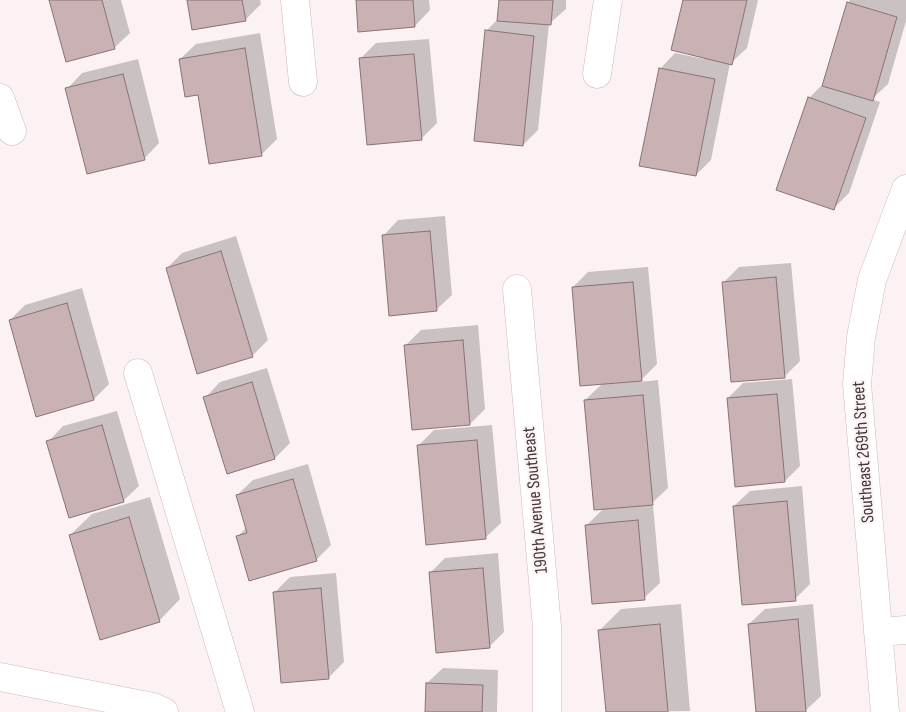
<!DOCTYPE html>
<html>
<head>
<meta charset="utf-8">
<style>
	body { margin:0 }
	canvas { display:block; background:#fcf2f3 }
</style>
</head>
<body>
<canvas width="906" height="712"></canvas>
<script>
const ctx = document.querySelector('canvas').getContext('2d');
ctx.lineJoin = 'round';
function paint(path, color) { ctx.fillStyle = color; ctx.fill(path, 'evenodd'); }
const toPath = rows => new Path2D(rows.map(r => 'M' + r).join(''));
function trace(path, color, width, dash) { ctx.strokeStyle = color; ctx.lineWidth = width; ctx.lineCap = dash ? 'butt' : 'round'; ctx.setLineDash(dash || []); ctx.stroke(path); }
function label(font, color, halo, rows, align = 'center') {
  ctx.font = font + ' "Sofia Sans Condensed",sans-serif'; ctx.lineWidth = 4; ctx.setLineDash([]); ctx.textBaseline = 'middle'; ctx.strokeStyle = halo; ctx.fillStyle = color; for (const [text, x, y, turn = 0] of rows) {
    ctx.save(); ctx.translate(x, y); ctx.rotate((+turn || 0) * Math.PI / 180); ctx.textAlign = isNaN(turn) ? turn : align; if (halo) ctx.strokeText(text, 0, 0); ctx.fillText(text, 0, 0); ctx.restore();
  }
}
paint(toPath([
	[50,0,121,0,130,33,114,48],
	[188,0,260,0,261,4,245,20],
	[357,0,429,0,430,10,415,26],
	[501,0,566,0,566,9,549,24,538,130,523,145,486,31,499,18],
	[684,0,758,0,747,48,731,63,730,63,711,160,696,175,660,69,675,53,704,59],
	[850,0,906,0,906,21,888,84,872,99,880,102,849,193,833,209,809,98,823,84,848,3],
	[260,33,277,139,262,154,210,162,199,93,180,59,196,44],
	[429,39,437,123,421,139,360,59,376,43],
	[138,59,159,143,144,159,67,89,82,73],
	[445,216,452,295,436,310,383,236,398,220],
	[236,236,268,340,252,356,167,268,182,253],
	[791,263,800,361,785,376,723,283,739,267],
	[648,267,657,364,639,382,658,380,668,488,650,505,653,505,660,583,644,598,587,525,604,508,585,400,603,383,573,287,588,272],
	[82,288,109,384,94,399,37,415,10,320,25,305],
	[478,325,485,409,470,424,406,345,421,330],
	[267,368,290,443,275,458,205,398,220,382],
	[792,379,800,466,785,481,728,398,743,383],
	[117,411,139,486,123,501,48,442,63,426],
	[492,425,501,523,485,538,418,446,434,430],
	[308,464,331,545,316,560,237,537,247,527,237,495,253,480],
	[802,486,810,584,795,599,734,506,750,491],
	[150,497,180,599,159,621,70,535,92,514],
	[498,553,504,632,489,647,430,573,445,558],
	[336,573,344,662,329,677,282,682,274,593,290,577],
	[681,604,690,711,607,712,600,630,621,609],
	[813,604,821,696,805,711,757,712,749,624,765,609],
	[443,668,498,670,497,712,426,712,427,683]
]), '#0003');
const building = toPath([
	[49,0,102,0,115,49,66,62,49,0],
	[187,0,242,0,246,21,192,30,187,0],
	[356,0,413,0,415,27,358,32,356,0],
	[499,0,553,0,551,25,497,21,499,0],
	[683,0,747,0,732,65,671,50,683,0],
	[847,2,897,17,873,101,822,86,847,2],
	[485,30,534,36,523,146,474,141,485,30],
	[245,48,262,156,209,164,198,95,185,97,179,59,245,48],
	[414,54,422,140,367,145,359,58,414,54],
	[659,68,715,79,696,176,639,166,659,68],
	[123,74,145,160,87,174,65,88,123,74],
	[808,97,866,118,834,210,776,190,808,97],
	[430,231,437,311,389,316,382,235,430,231],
	[221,251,253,357,197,374,166,268,221,251],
	[776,277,785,378,731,382,722,282,776,277],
	[633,282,642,381,580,386,572,287,633,282],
	[67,303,94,400,36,417,9,320,67,303],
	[463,340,470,425,412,430,404,345,463,340],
	[252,382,275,459,227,474,203,397,252,382],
	[777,394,785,482,735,487,727,398,777,394],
	[643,395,653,505,594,510,584,400,643,395],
	[102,425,124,502,69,518,46,441,102,425],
	[477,440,486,539,426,545,417,445,477,440],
	[293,479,317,561,249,581,236,536,247,533,236,495,293,479],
	[787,501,796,601,742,605,733,506,787,501],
	[129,517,160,622,100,640,69,535,129,517],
	[638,520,645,600,592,604,585,525,638,520],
	[483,568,490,648,436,653,429,572,483,568],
	[321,588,329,679,281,683,273,592,321,588],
	[798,619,806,712,756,712,748,624,798,619],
	[660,624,668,712,606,712,598,630,660,624],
	[426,683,483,685,482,712,425,712,426,683]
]);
paint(building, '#cab1b4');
trace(building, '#897275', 1);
const minor = toPath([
	[295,0,303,82],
	[597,74,608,0],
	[0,98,12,131],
	[517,289,547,627,547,712],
	[138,373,240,712],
	[878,632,906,630],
	[0,677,153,707,164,712],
	[885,712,857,384,861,337,872,280,906,189]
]);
trace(minor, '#d1b8bb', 29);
trace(minor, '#fff', 28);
label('18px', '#423839', '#fcf2f3', [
	["Southeast 269th Street",864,452,-94],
	["190th Avenue Southeast",536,500,-95]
]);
</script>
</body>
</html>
